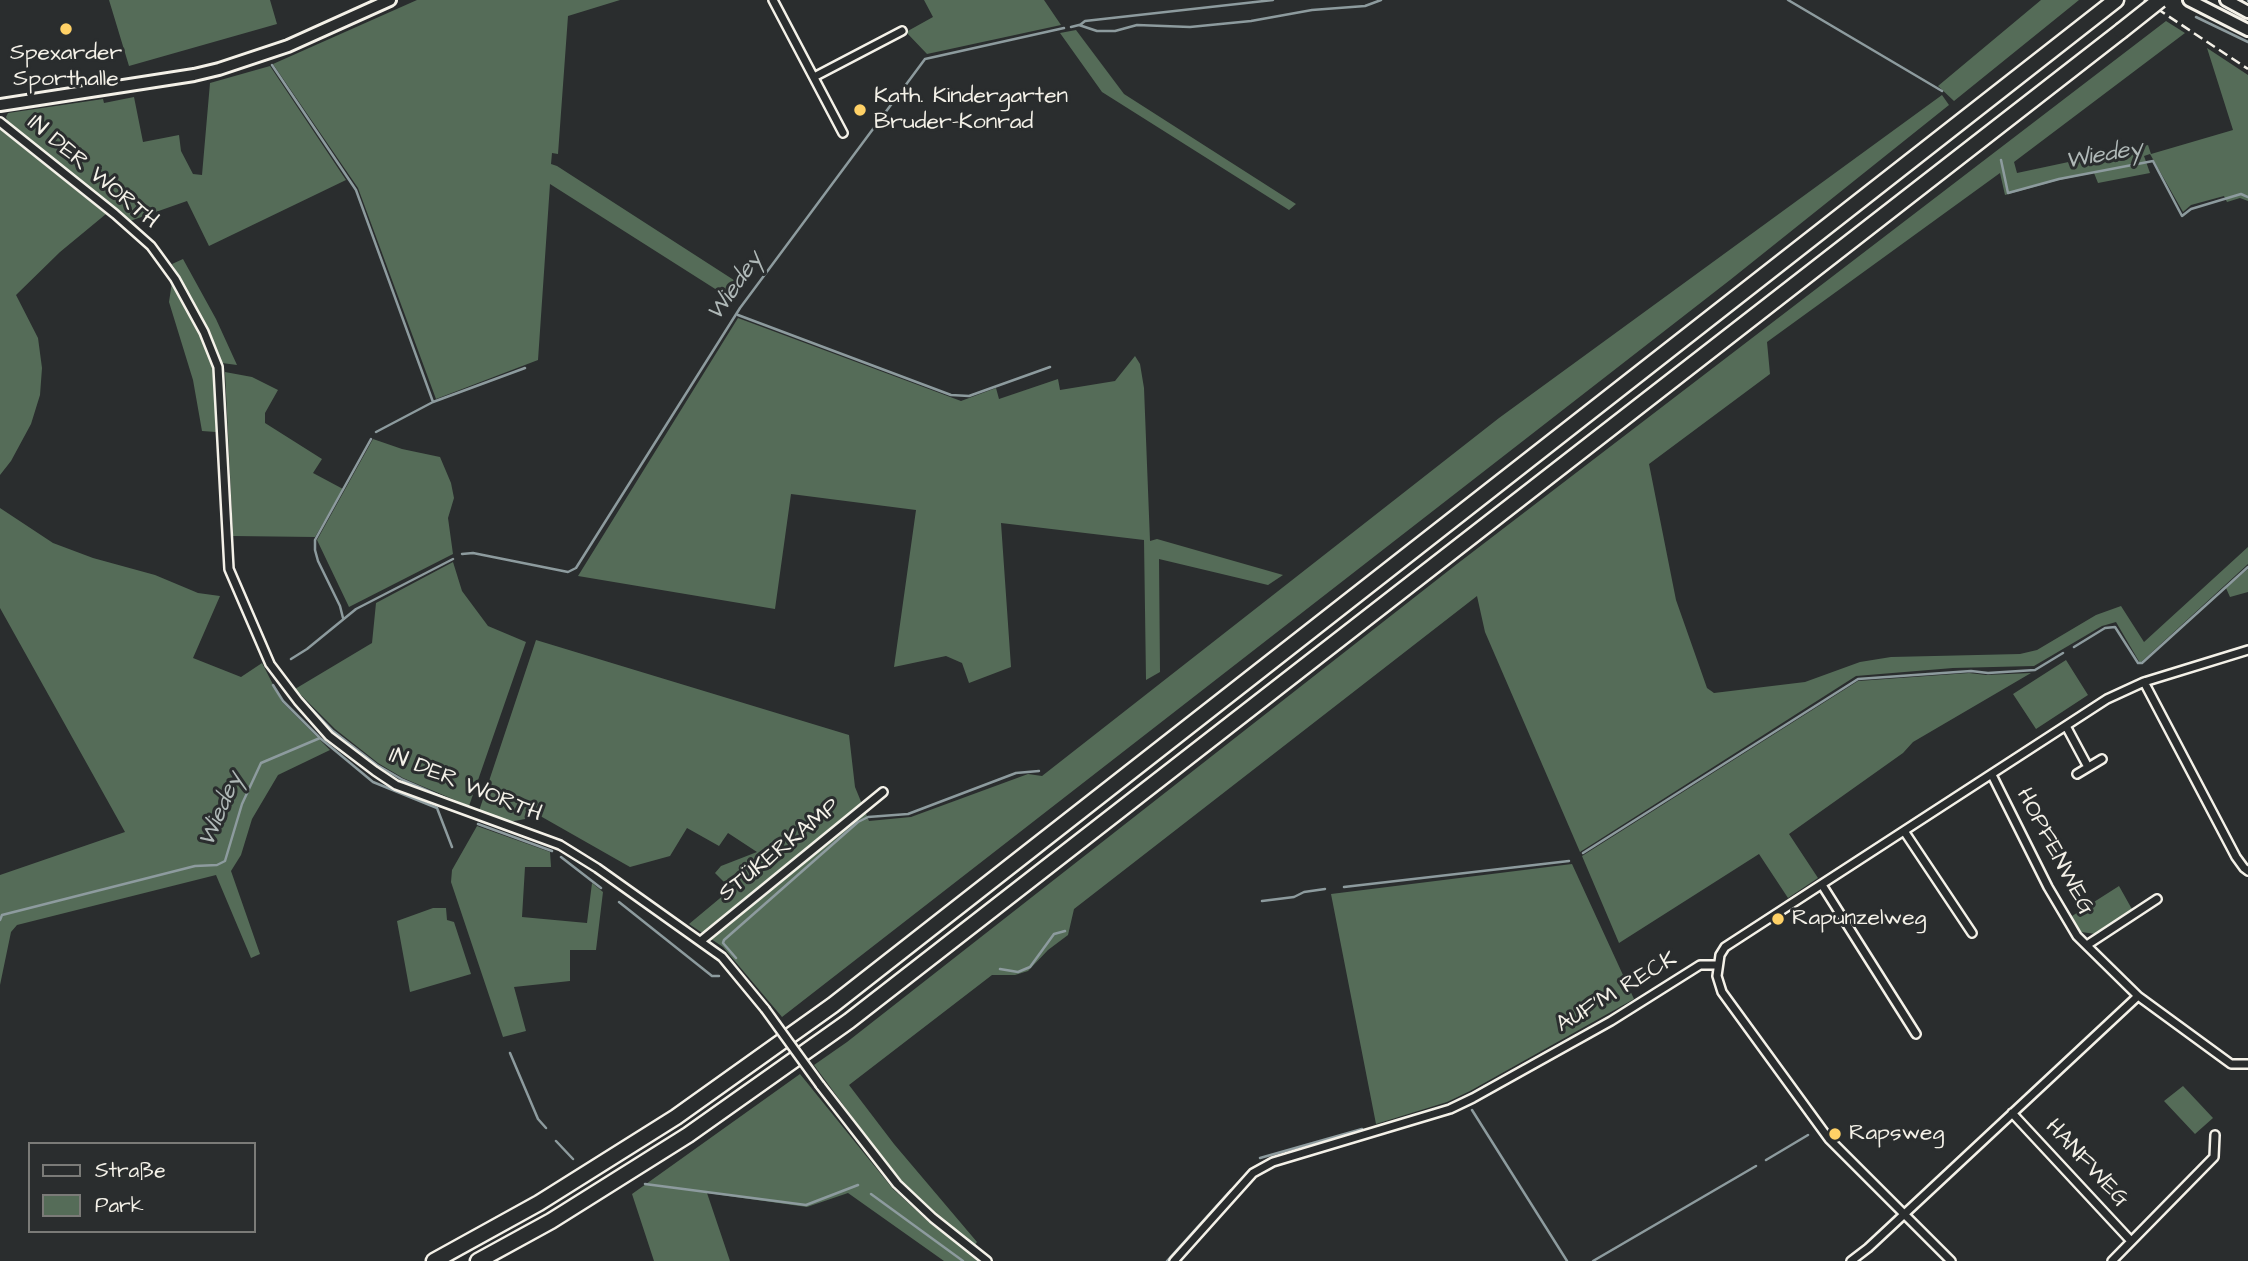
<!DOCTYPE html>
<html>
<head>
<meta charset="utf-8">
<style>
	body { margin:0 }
	#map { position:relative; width:2248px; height:1261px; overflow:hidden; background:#2a2d2e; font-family:"Architects Daughter",sans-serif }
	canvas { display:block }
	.legend { position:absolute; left:28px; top:1142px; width:228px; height:91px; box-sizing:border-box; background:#2a2d2e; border:2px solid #7b7b78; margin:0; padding:9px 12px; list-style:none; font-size:21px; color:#f4f1e8 }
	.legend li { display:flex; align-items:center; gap:14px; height:35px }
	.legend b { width:35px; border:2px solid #7b7b78 }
</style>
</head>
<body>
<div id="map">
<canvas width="2248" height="1261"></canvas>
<ul class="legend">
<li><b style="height:9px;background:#2a2d2e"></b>Straße</li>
<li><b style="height:19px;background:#556c58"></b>Park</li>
</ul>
</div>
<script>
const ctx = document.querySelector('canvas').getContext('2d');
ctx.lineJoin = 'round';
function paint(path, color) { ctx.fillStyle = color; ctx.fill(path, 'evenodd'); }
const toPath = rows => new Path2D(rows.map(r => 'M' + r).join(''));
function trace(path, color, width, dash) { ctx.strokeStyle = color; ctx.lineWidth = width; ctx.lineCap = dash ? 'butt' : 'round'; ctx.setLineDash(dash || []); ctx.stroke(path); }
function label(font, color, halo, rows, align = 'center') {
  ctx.font = font + ' "Architects Daughter",sans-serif'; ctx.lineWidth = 6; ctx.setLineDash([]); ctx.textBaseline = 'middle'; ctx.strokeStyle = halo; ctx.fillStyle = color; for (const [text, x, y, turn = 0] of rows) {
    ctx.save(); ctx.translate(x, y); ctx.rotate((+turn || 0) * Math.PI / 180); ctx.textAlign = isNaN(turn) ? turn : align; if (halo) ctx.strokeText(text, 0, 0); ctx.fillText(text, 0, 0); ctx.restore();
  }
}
paint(toPath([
	[109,0,270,0,277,24,129,66],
	[417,0,620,0,568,16,558,154,552,153,551,164,557,166,740,284,731,299,550,184,538,360,436,399,358,188,273,64],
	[924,0,1044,0,1061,25,927,54,906,32,933,17],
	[2041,0,2079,0,1954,101,1938,86],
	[2166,21,2185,33,2014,162,2017,173,2148,145,2151,154,2233,130,2207,48,2248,75,2248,201,2240,198,2227,202,2224,196,2191,205,2183,212,2150,154,2144,156,2150,173,2098,183,2094,173,2059,180,2005,195,2000,173,1767,342,1770,374,1649,464,1676,600,1707,688,1714,693,1805,682,1860,662,1891,657,2020,654,2037,650,2096,615,2121,606,2144,642,2248,547,2248,564,2140,663,2116,622,2102,626,2034,666,1953,668,1856,676,1580,852,1485,632,1477,596,1074,909,1068,935,1048,950,1028,971,1015,975,992,975,849,1085,894,1144,977,1242,974,1246,936,1216,900,1182,814,1065,847,1042,1457,564],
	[1076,30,1124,94,1296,204,1289,210,1102,92,1060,33],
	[270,66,346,180,209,246,187,201,130,221,8,122,6,117,8,113,103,99,104,103,134,97,143,142,179,135,181,151,193,174,202,175,210,83],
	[1942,95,1949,105,1730,280,782,1017,723,947,689,924,731,889,715,873,721,866,757,852,728,833,719,846,687,828,670,856,630,867,535,813,525,819,509,822,479,811,536,640,849,735,855,787,869,821,911,817,1028,774,1042,776,1499,418],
	[0,128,106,214,60,252,16,295,38,338,42,368,40,395,31,424,11,461,0,475],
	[183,259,216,319,237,365,222,363,210,332,172,264],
	[172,282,201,335,214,368,216,432,202,431,193,380,169,302],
	[738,318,961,401,996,388,999,399,1058,379,1060,390,1115,381,1135,356,1140,364,1144,388,1150,541,1157,539,1283,575,1268,585,1159,559,1160,672,1146,680,1144,540,1001,523,1011,667,969,683,962,663,946,656,894,667,916,510,791,494,775,609,578,576],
	[225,372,252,377,278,390,265,413,265,423,322,459,313,473,343,489,315,537,233,536],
	[373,439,402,449,440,457,451,483,454,498,448,518,453,554,349,607,317,540],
	[0,508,53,543,93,558,155,575,198,593,220,596,193,658,241,677,262,663,282,702,330,750,278,775,252,819,241,855,231,871,260,954,251,958,216,875,17,925,11,932,0,985,0,875,125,832,0,608],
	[453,562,462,591,488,626,526,642,469,806,403,778,378,763,335,729,295,689,372,643,376,603],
	[2248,569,2248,592,2230,597,2226,588],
	[2066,660,2088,695,2036,729,2013,694],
	[1969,673,1986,675,2031,673,1913,742,1903,753,1789,834,1818,878,1788,898,1759,854,1619,943,1582,856,1858,681],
	[477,826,550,852,551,867,525,867,522,917,587,923,592,883,603,892,596,950,570,950,570,981,514,987,526,1031,503,1037,451,882,452,870],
	[1572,864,1634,999,1470,1091,1447,1102,1376,1124,1331,894],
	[2119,886,2133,911,2096,934,2081,932,2072,916],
	[433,908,446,908,447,920,454,922,471,974,410,992,397,921],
	[800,1074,893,1189,930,1223,980,1261,944,1261,848,1193,807,1207,707,1193,730,1261,654,1261,632,1194],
	[2183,1086,2213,1118,2195,1134,2164,1101]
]), '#556c58');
trace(toPath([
	[1788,0,1942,91],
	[2248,0,2248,1],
	[2196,17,2248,42],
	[1080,25,1085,21,1273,0],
	[1071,27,1079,25,1097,31,1115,31,1137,25,1190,27,1251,21,1312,10,1365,6,1381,0],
	[272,65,356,190,433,402,376,432],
	[2001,160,2008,193,2059,179,2153,161,2182,216,2191,209,2241,194,2248,197],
	[738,315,951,395,969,396,1050,367],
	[433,402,525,368],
	[462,554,473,553,568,572,576,568,740,308,925,59,1064,28],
	[343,618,340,606,318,561,315,550,315,540,371,439],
	[2074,647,2105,628,2115,627,2138,663,2142,663,2248,567],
	[291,659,307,649,356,609,453,559],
	[273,685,283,701,320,738,373,782,437,808,452,847],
	[302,699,333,731,377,765,403,780,463,806],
	[478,824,552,851],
	[1583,853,1858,679,1971,671,1988,673,2035,670,2063,653],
	[561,857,601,888],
	[1344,887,1569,861],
	[1262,901,1294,897,1304,892,1325,889],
	[619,902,712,976,719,976],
	[0,920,2,915,195,866,217,865,225,861,242,804,261,763,320,738],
	[736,958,723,943,724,940,858,822,868,817,908,814,1016,773,1039,771],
	[1000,969,1018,972,1030,967,1054,934,1065,931],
	[510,1053,538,1119,546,1128],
	[1472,1110,1567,1261],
	[556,1141,573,1159],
	[1260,1158,1362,1129],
	[1766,1160,1808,1135],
	[645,1184,806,1205,858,1185],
	[871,1194,963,1261],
	[1167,1261,1231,1190],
	[1593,1261,1756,1166]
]), '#8d9b9e', 2.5);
const street = toPath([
	[773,0,843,133],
	[814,77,902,31],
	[0,122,115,214,151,246,175,279,204,332,218,367,229,569,270,664,298,701,329,736,375,771,396,785,560,845,597,868,722,957,765,1009],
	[2144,682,2236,857,2244,868,2248,871],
	[2066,726,2088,767],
	[2077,774,2102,759],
	[1992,775,2048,887,2077,936,2138,996,2231,1064,2248,1064],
	[1904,831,1972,933],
	[1822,885,1916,1034],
	[702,940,883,792],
	[2087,945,2157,899],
	[820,1085,897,1184,933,1218,987,1261],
	[2012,1113,2131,1241],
	[1174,1261,1253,1173,1273,1162,1450,1109,1473,1098,1611,1021,1700,965,1717,965],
	[1851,1261,1868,1248,2138,996],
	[1951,1261,1829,1139,1722,992,1717,976,1720,955,1725,947,2107,699,2144,682,2248,650],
	[2112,1261,2214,1157,2215,1135]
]);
const secondary = toPath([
	[2189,0,2248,30],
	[2226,0,2248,12],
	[0,105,194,75,219,69,288,46,390,0]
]);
const highway = toPath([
	[434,1261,539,1203,676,1117,833,1005,2116,0],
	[478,1261,551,1221,688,1135,849,1021,2121,31]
]);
trace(street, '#f4f1e8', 12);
trace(secondary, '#f4f1e8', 16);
trace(highway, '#f4f1e8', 19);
trace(street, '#2a2d2e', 7);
trace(secondary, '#2a2d2e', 10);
trace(highway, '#2a2d2e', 14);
trace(toPath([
	[2144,0,2248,69]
]), '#f4f1e8', 2.5, [10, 5]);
const streetBridge = toPath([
	[765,1009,820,1085]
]);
const highwayBridge = toPath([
	[2121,31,2160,0]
]);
trace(streetBridge, '#f4f1e8', 12, []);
trace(highwayBridge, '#f4f1e8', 19, []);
trace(streetBridge, '#2a2d2e', 7);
trace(highwayBridge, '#2a2d2e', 14);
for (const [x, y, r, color] of [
	[66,29,7,"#ffd166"],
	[860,110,7,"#ffd166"],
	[1778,919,7,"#ffd166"],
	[1835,1134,7,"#ffd166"]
]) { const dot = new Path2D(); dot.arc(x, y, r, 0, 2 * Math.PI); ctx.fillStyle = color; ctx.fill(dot); trace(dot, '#2a2d2e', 2.5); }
label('23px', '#f4f1e8', '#2a2d2e', [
	["Spexarder",66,54,"center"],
	["Sporthalle",66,80,"center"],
	["Kath. Kindergarten",874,97],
	["Bruder-Konrad",874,123],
	["Rapunzelweg",1792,919],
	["Rapsweg",1849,1134]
], 'left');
label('23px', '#f4f1e8', '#2a2d2e', [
	["IN DER WORTH",92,173,40],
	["IN DER WORTH",465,786,22],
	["STÜKERKAMP",780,851,-39],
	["HOPFENWEG",2054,852,62],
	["AUF'M RECK",1617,993,-31],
	["HANFWEG",2086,1164,47]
]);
label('italic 24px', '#afb8b7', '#2a2d2e', [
	["Wiedey",2104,156,-10],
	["Wiedey",736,287,-55],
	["Wiedey",222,810,-67]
]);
</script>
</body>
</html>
